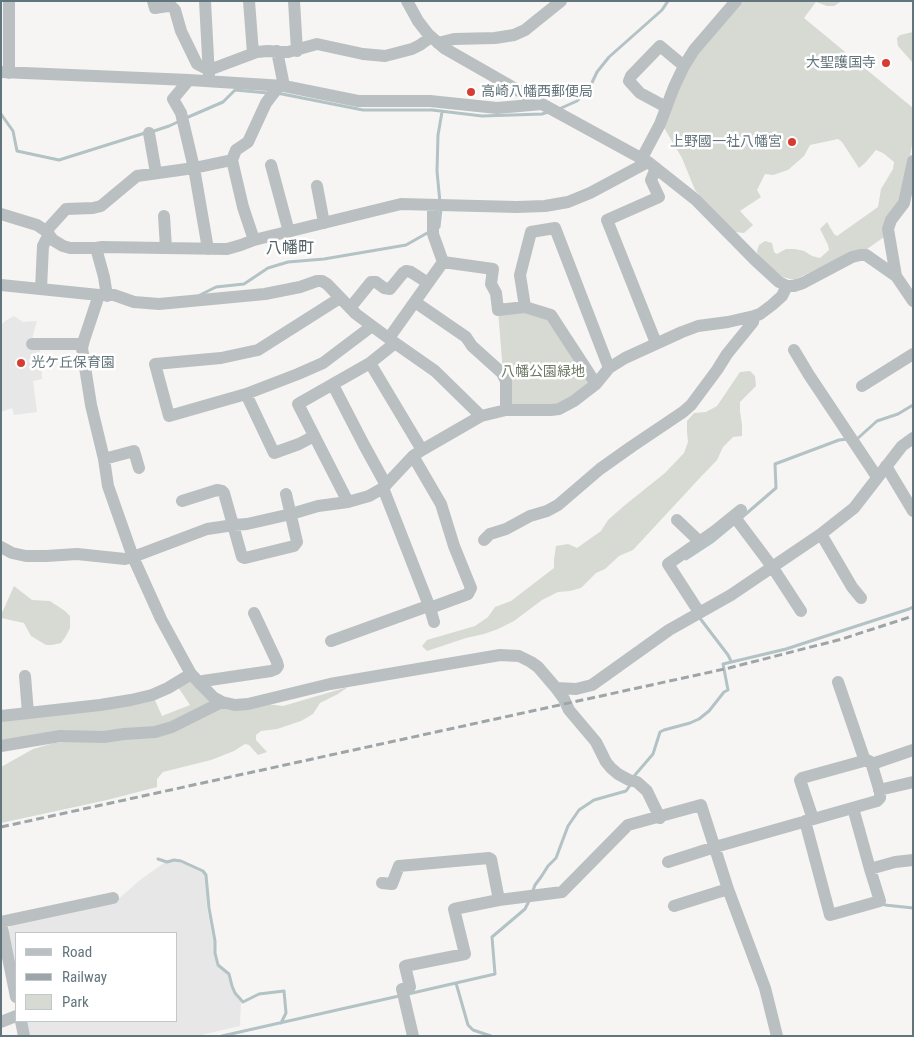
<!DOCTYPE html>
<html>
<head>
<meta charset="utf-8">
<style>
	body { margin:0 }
	#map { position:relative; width:914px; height:1037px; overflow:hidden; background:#f6f5f3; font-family:"Roboto Condensed",sans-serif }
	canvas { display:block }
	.frame { position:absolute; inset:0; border:2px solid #63757c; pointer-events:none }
	.legend { position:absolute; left:15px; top:932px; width:162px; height:90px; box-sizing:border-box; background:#fff; border:1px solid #c1c8cb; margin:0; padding:6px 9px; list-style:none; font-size:15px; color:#63757c }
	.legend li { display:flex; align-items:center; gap:10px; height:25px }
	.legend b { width:25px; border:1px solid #c1c8cb }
</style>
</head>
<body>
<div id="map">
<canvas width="914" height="1037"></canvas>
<div class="frame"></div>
<ul class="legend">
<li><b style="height:6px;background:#bac0c2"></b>Road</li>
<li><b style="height:6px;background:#9da5a9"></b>Railway</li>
<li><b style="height:14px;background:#d6dad2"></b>Park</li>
</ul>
</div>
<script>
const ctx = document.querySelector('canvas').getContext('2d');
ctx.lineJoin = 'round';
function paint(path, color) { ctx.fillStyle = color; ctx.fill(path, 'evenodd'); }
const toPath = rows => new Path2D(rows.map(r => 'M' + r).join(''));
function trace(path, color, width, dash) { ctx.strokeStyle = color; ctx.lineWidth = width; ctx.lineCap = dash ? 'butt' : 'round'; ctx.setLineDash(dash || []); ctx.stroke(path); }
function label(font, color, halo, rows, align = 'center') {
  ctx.font = font + ' "Roboto Condensed","Noto Sans JP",sans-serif'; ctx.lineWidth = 5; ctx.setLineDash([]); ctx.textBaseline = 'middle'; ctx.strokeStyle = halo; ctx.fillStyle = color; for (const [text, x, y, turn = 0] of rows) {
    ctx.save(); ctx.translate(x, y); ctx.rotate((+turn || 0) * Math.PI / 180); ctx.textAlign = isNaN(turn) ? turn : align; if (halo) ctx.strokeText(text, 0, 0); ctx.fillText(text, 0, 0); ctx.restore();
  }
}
paint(toPath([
	[14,316,23,322,37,321,32,339,40,347,42,379,33,381,37,412,14,415,12,408,1,412,1,325,5,321],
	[174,861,187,864,203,871,206,875,207,908,214,942,214,953,217,966,228,974,231,987,235,994,241,1001,240,1026,197,1036,30,1036,27,1021,176,1021,176,933,16,933,16,969,8,930,11,925,114,903,140,880,164,863]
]), '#e6e7e6');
paint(toPath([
	[742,1,842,1,834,6,827,6,816,2,804,18,913,108,913,139,905,186,884,237,867,249,860,249,794,280,783,277,758,257,757,251,759,245,765,241,772,243,774,252,777,254,786,249,795,249,804,251,812,256,820,258,829,250,828,245,820,229,827,222,834,234,837,236,878,207,881,189,893,169,894,162,883,153,876,150,865,163,859,168,842,142,838,139,810,145,804,156,788,170,773,175,765,174,757,190,761,197,740,211,753,225,744,233,735,232,720,217,695,190,682,158,663,126,678,88,698,52],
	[913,32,913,63,898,46,897,38,900,35],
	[498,310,551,315,596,384,574,401,506,410],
	[750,371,755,376,756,386,740,402,740,411,742,425,742,436,733,437,723,447,717,460,697,481,633,550,619,556,605,569,596,573,581,588,570,591,558,592,542,600,514,621,498,629,484,634,466,638,427,651,422,646,427,640,475,626,488,617,495,607,511,601,554,568,554,559,556,546,568,544,577,548,601,531,608,520,625,505,665,473,684,453,688,442,687,432,687,421,694,413,706,412,717,406,740,372],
	[14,586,32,600,50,601,65,611,70,616,70,628,66,636,61,643,52,645,46,645,31,636,24,623,1,618,1,615],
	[189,682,192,682,211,704,171,725,1,743,1,720,154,698,162,716,190,705,178,687],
	[348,687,338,694,320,703,313,714,301,721,277,729,261,731,256,735,256,740,267,752,258,755,249,745,245,744,234,751,211,760,163,772,157,779,157,787,107,800,1,823,1,767,33,749,54,743,154,735,220,705,266,704,283,706]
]), '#d6dad2');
trace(toPath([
	[277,93,363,110,432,110,482,116,542,114,548,112],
	[559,109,577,101,589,89,597,72,609,57,662,10,668,1],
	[1,114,13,131,17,151,59,160,145,133],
	[186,118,223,102,235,90,268,93],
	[151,132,169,126,180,121],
	[440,203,437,171,438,135,442,112],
	[436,228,439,227,441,209],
	[200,295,216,287,244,284,268,268,288,262,324,259,406,245,429,232],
	[857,439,877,421,898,414,913,405],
	[740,519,776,488,775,464,839,440,848,439],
	[686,559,712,542,735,523],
	[699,617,728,655,731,661],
	[634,779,635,775,653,754,660,732,664,730,690,723,699,719,709,711,724,692,728,690,723,664,786,649,909,609,913,607],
	[158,859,167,862,174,860,181,861,203,871,206,875,209,908,215,941,215,953,218,965,229,974,232,986,235,993,243,1002,259,994,284,991,286,1013,281,1023],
	[532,893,535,885,541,877,548,866,556,858,568,826,579,810,594,800,626,791,631,784],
	[885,905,913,908],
	[456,983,468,1025,473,1030,491,1036],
	[408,994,495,974,492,937,525,909,530,899],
	[222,1036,399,996]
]), '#b3c2c4', 3);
trace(toPath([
	[9,1,9,73],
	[153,1,155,8,168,6,172,7,175,10,181,31,197,64,209,70,257,52,267,51,288,52,317,44,363,54,385,56,412,49,420,45,431,37],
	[205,1,209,76],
	[249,1,253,53],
	[294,1,297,51],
	[407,1,418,21,428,34,444,48,542,104,648,162,696,200,755,260,779,282,787,286,794,286,803,283,852,257,860,255,866,255,896,276,913,301],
	[438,43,454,39,495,38,514,35,525,30,561,1],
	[277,51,284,86],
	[1,72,189,80,284,86,358,101,430,101,497,108,542,104],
	[189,80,173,99,181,113,194,168,208,249],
	[666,107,640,93,629,81,631,76,660,46,684,66],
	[149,133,156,173],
	[642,158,660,124,674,87,684,66,694,50,736,1],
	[232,160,236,150,248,142,266,103,279,86],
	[271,165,289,232],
	[656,168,651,180,659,197,607,220,656,343],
	[317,186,324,223],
	[1,214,37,225,46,231,53,240,63,246,70,248,96,248,102,247,227,249,241,245,254,240,401,204,517,207,545,206,568,202,590,193,648,162],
	[164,216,166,248],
	[46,231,66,209,93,208,101,206,137,176,194,168,232,160,243,207,254,240],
	[96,248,104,277,107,296],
	[443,262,493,269,491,284,496,293,498,310,525,307,551,315,596,384],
	[896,276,888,229,891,220,904,203,913,161],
	[1,285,99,295,114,295,134,302,159,304,265,294,300,287,317,281,322,281,327,284,356,314,395,343,435,371,481,416],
	[41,289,43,246,49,234],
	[99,295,84,340,82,348,91,405,104,459,108,486,133,557,161,619,191,674,213,697,222,702,235,705,248,704,330,684,500,655,519,656,531,662,538,667,556,688,564,699,569,710,596,742,606,762,611,768,618,774,629,780,637,782,647,791,660,818],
	[340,298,258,350,221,358,155,364,169,416,246,394,298,374,323,363,372,326],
	[415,302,466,337,472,346,502,373,506,381,506,410],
	[525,307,520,275,531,232,555,228,609,368],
	[350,308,371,282,376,282,384,288,390,289,403,273,406,271,411,272,428,283],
	[389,338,443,262,433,234,433,205],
	[32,344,83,344],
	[794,350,809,375,877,477],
	[370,363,422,450],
	[333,385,364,445,386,485],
	[862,386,913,354],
	[246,394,274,453,299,444,314,436],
	[413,456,441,504,454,546,471,588,468,594,430,608],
	[104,459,134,451,139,468],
	[886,466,913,511],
	[383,488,430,608,434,622],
	[182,501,217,490,222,491,224,493,242,557,245,558,294,546,297,542,286,494],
	[348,502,298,404,370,363,395,343],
	[734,516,773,568,801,611],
	[677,520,700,542],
	[821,534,852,587,861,598],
	[484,540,490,534,506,529,530,516,547,511,558,505,600,469,631,447,683,412,691,405,717,370,727,354,753,322,754,316],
	[1,547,12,553,26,556,46,556,77,554,125,559,133,557,207,529,234,525,247,524,291,514,318,506,348,502,369,496,383,488,413,456,422,450,481,416,506,410,551,410,559,409,574,401,596,384,609,368,625,358,682,332,698,326,728,322,754,316,760,314,772,305,782,296,787,286],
	[699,612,668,564,715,531,741,510],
	[331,641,428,606],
	[25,676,28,713],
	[838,682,865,761],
	[200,684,203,681,271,671,276,669,278,666,277,662,254,613],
	[556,688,576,689,592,685,669,630,731,595,821,534,854,508,902,446,913,438],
	[1,716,100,705,131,700,152,695,168,688,191,674],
	[1,746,60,736,104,737,124,734,155,732,172,727,222,702],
	[872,764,913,750],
	[879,790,913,782],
	[805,821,830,915,880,901,870,869,853,808],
	[668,862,715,847,877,801,880,798,880,792,871,762,867,760,802,778,800,780,813,819],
	[870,869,895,862,913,860],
	[382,883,392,884,399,866,489,858,491,859,499,900],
	[674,906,728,889],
	[1,922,113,898],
	[1,923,16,997],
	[21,1021,24,1036],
	[1,1022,16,1016],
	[413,1036,402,989,410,987,405,966,465,954,454,909,499,900,562,892,628,825,701,805,728,889,765,988,777,1036]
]), '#bac0c2', 12);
trace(toPath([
	[1,827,729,668,842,639,913,616]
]), '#9da5a9', 3, [8, 4]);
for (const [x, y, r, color] of [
	[886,63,5,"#d73c32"],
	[471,92,5,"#d73c32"],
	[792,142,5,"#d73c32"],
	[21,363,5,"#d73c32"]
]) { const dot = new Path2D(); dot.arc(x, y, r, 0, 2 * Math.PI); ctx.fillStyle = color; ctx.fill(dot); trace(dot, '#fff', 2); }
label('14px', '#63757c', '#fff', [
	["大聖護国寺",876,63],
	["高崎八幡西郵便局",481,92,"left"],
	["上野國一社八幡宮",782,142],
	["光ケ丘保育園",31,363,"left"]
], 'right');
label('14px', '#6d7965', '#fff', [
	["八幡公園緑地",543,372]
]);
label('16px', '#546267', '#fff', [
	["八幡町",290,249]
]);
</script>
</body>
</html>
